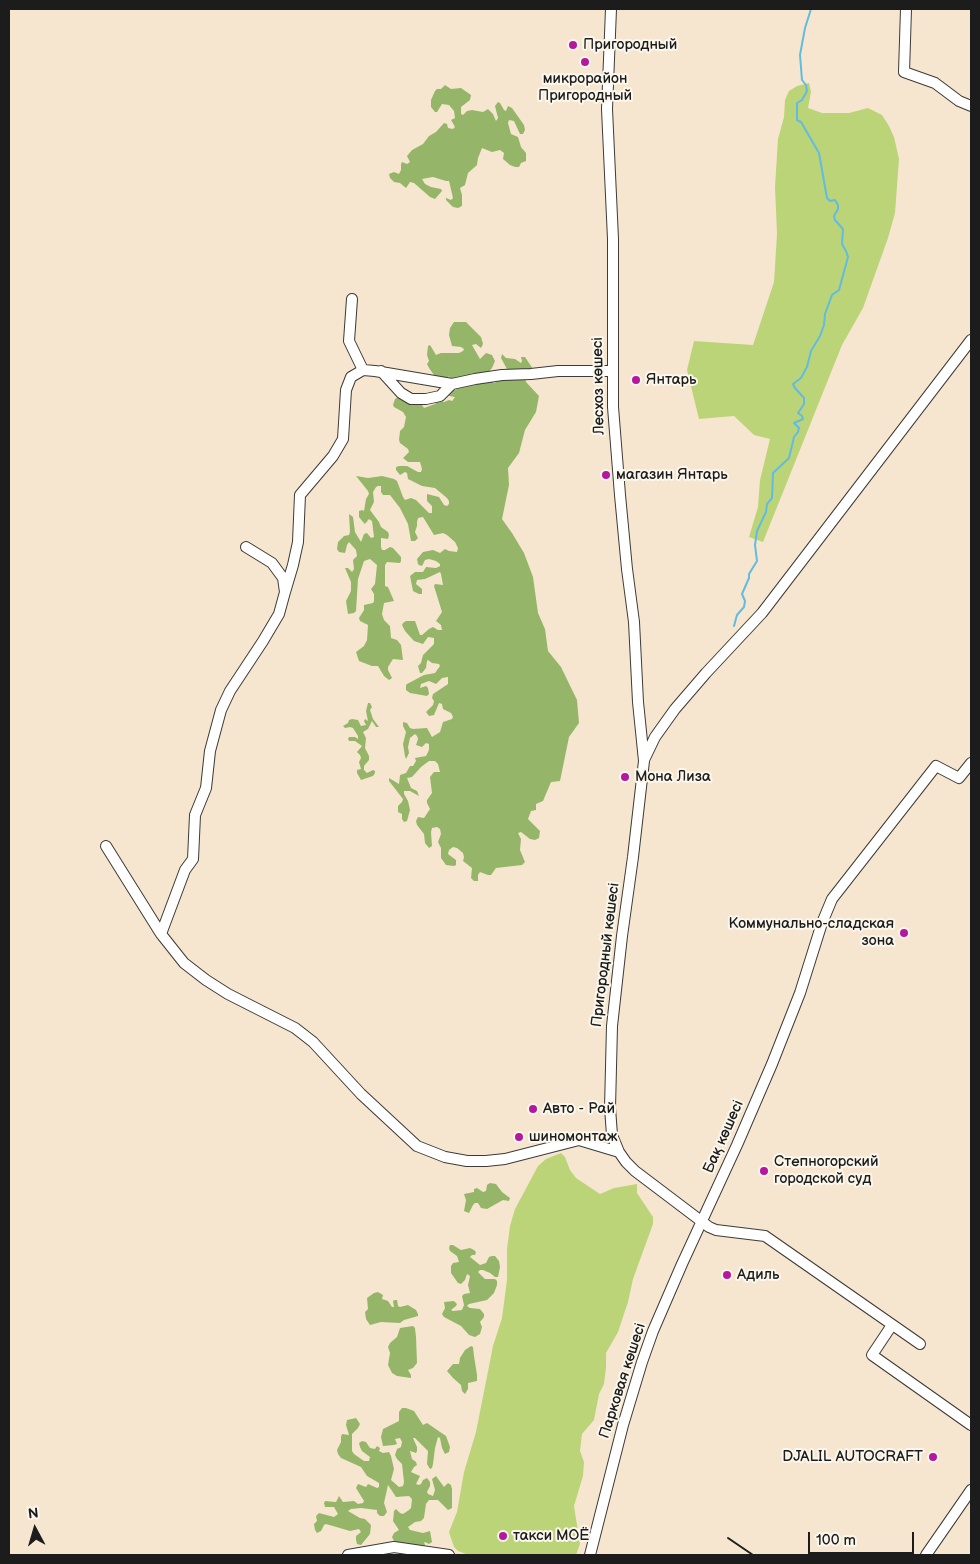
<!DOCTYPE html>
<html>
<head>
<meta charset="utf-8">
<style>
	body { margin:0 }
	#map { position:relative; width:980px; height:1564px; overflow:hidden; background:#f6e6cf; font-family:"Balsamiq Sans",sans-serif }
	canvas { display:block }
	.frame { position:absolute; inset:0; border:10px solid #1c1c1c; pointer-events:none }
	.north { position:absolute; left:10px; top:1504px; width:50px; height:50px; -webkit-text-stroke:4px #fbf7ec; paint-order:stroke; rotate:354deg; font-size:14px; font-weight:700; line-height:20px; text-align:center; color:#1c1c1c }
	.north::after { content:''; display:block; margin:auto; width:18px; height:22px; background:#1c1c1c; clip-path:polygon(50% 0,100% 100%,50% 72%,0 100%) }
	.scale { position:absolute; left:808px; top:1532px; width:106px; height:22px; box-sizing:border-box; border:2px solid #1c1c1c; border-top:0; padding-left:6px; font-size:15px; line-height:18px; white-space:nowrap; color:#1c1c1c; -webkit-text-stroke:4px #fbf7ec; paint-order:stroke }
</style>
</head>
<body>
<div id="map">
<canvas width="980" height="1564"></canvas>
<div class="frame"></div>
<div class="north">N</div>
<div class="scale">100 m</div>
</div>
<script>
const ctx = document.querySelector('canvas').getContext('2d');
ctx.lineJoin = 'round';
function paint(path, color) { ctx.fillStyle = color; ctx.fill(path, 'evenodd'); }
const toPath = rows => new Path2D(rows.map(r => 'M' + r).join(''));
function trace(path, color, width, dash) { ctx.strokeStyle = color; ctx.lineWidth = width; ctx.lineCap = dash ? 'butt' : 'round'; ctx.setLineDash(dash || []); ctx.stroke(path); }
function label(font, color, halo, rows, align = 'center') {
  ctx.font = font + ' "Balsamiq Sans",sans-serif'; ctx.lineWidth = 4; ctx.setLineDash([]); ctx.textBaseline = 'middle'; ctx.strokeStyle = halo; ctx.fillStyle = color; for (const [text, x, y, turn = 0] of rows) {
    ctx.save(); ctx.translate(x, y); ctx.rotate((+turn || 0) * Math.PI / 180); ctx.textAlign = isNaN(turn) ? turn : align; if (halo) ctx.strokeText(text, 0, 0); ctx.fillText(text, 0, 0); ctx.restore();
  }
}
paint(toPath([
	[809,83,811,92,808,108,822,113,849,113,868,108,882,115,889,126,894,137,899,159,895,213,888,238,863,308,842,345,763,542,749,537,758,507,760,480,770,439,754,435,734,416,699,419,687,370,694,341,753,345,774,282,777,234,775,187,778,139,784,117,785,100,789,91,797,86],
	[561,1153,565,1157,570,1170,576,1178,600,1194,614,1188,637,1184,637,1193,653,1217,653,1224,633,1279,628,1302,618,1332,606,1353,606,1367,604,1384,599,1394,594,1420,582,1434,580,1451,584,1462,583,1476,574,1506,580,1544,576,1555,472,1555,466,1554,458,1551,454,1547,449,1532,457,1512,464,1472,476,1432,493,1346,502,1318,507,1280,507,1249,510,1226,515,1209,538,1166,546,1159]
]), '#bcd478');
paint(toPath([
	[445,85,451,89,461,88,471,95,470,100,461,107,461,114,463,115,467,111,472,110,483,112,488,109,493,114,496,121,498,118,495,106,498,102,500,103,504,110,506,111,508,106,512,108,524,125,525,130,523,134,520,134,514,121,509,120,508,123,511,134,518,137,521,147,526,153,526,161,521,163,519,167,515,167,510,165,503,159,504,153,500,150,492,152,482,148,478,158,477,165,468,173,465,185,460,188,462,195,462,206,458,208,453,207,446,200,446,198,451,200,453,198,449,181,446,181,433,177,422,179,425,184,431,187,441,189,442,191,435,199,430,197,414,183,410,182,406,188,400,183,394,182,390,178,389,174,394,172,399,174,401,170,401,164,402,162,407,164,410,162,407,156,412,150,423,144,429,136,436,132,444,123,447,124,448,128,453,129,455,127,451,120,455,118,454,111,449,105,442,104,437,112,435,112,431,107,431,100,435,91,437,89,441,89],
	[454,322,466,322,481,337,483,344,481,348,476,344,472,345,480,359,486,353,492,355,495,361,492,368,487,374,490,380,494,383,499,381,502,376,509,373,501,358,502,354,506,358,515,359,521,363,522,361,521,357,525,357,533,369,524,371,526,382,539,396,536,412,525,430,519,453,508,468,509,485,502,519,512,533,524,553,533,577,538,613,545,629,548,651,561,667,577,700,579,723,569,737,560,781,551,782,543,801,536,804,536,810,531,811,528,819,540,831,539,838,535,840,530,839,521,832,518,833,521,839,520,850,525,862,522,865,496,868,491,875,488,875,480,872,478,875,478,881,474,881,471,878,472,868,463,861,464,857,463,853,457,848,453,847,449,850,448,854,456,860,456,865,454,866,446,865,441,858,441,848,438,842,441,834,440,829,437,827,432,828,431,832,432,846,429,848,425,843,424,834,417,825,416,821,418,817,424,818,430,809,427,803,427,800,432,793,430,777,434,772,440,772,438,764,435,761,429,761,421,767,412,777,407,778,411,788,417,791,419,796,410,791,404,791,404,794,408,801,410,810,407,821,404,822,402,819,402,814,398,812,398,806,402,802,403,799,389,781,389,778,399,784,400,775,406,773,410,766,413,766,416,761,415,758,426,756,429,750,429,744,426,743,422,747,416,745,418,739,417,736,415,734,410,738,408,747,409,753,406,759,405,756,403,744,406,732,403,726,403,722,407,723,410,728,413,729,427,728,432,737,440,732,443,722,452,719,453,717,451,713,443,709,442,704,439,703,434,715,429,716,426,712,433,705,434,701,432,698,433,694,448,684,448,677,442,678,436,684,429,681,421,684,420,688,426,686,428,688,429,694,427,696,410,693,406,690,406,685,407,684,424,675,435,673,440,666,439,664,432,663,428,660,427,661,426,668,422,673,420,673,418,666,421,663,423,655,434,644,434,638,428,637,423,644,414,641,405,631,402,625,403,623,406,621,415,621,420,635,422,635,429,629,433,627,438,630,442,630,441,625,436,621,442,612,434,586,435,584,443,585,441,574,440,572,425,579,417,580,416,584,422,589,422,594,419,594,413,591,410,576,415,572,423,572,426,567,436,568,440,566,440,564,436,561,429,559,425,560,422,566,419,565,418,564,417,559,423,552,433,550,440,553,445,549,449,551,457,552,458,548,455,542,447,535,443,533,434,535,423,517,418,518,417,522,417,526,415,532,418,538,415,541,411,541,408,524,400,508,390,495,383,495,381,492,381,486,378,486,376,487,373,492,374,502,370,510,379,522,381,527,388,532,389,535,388,539,381,538,381,547,382,550,385,550,390,547,393,548,401,557,401,561,400,563,387,562,385,565,385,586,388,587,394,601,384,603,382,614,384,620,390,626,391,638,397,640,401,645,403,660,393,659,388,667,388,670,392,678,389,680,384,676,378,666,372,666,359,661,356,652,364,646,367,640,368,625,360,621,359,618,364,610,364,605,373,603,374,601,374,594,371,589,375,584,377,565,370,559,364,561,358,579,356,611,354,613,348,614,346,601,351,591,351,582,345,568,348,568,352,572,354,569,353,560,357,556,356,550,349,542,347,545,345,553,339,552,337,549,338,542,344,536,349,535,350,532,349,514,353,517,355,532,361,542,364,534,367,533,371,538,374,537,372,521,369,519,365,524,363,522,359,517,359,511,362,510,364,511,366,499,369,494,368,491,356,476,368,478,382,476,394,479,397,481,403,497,405,500,411,498,416,500,429,513,432,513,432,506,427,501,427,494,439,497,444,505,447,506,449,504,449,501,447,498,435,488,422,486,408,479,407,473,405,472,400,475,396,470,396,467,399,466,407,466,418,472,421,472,422,469,420,462,408,462,403,458,409,452,408,449,400,443,399,440,400,431,404,427,406,417,403,412,394,407,393,405,395,399,400,396,420,402,424,408,435,404,436,403,436,400,444,402,449,400,452,401,455,397,449,396,447,393,449,391,455,390,458,388,449,376,447,382,434,375,429,368,427,364,429,361,427,355,428,346,430,345,436,355,441,353,459,353,463,351,464,349,461,347,452,346,449,335,450,328],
	[368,703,370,703,372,707,370,710,373,719,379,727,376,727,372,721,368,729,363,732,366,738,365,748,369,756,369,760,364,766,364,770,367,773,373,770,375,771,375,773,373,776,361,780,357,773,357,770,361,769,359,762,361,758,360,755,357,752,362,746,355,741,349,741,348,739,349,737,355,737,358,739,358,736,353,728,350,727,345,728,343,726,348,723,349,720,352,719,358,720,361,726,366,725,364,721,365,719,368,721,366,711],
	[490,1183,496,1184,502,1192,510,1198,509,1201,503,1200,487,1209,481,1208,478,1203,475,1203,473,1205,469,1213,464,1211,466,1200,464,1194,474,1192,474,1189,477,1188,483,1192,486,1191,487,1185],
	[450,1245,453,1245,461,1250,470,1248,474,1250,476,1252,475,1255,472,1255,470,1257,480,1265,486,1263,489,1257,492,1256,495,1256,499,1261,500,1267,498,1277,495,1277,490,1273,483,1270,480,1270,478,1272,485,1279,495,1279,497,1281,497,1285,494,1293,487,1300,469,1304,467,1306,470,1308,480,1309,484,1314,484,1317,480,1322,482,1327,480,1334,475,1337,469,1335,461,1326,444,1317,442,1314,445,1308,444,1302,454,1301,457,1304,456,1306,451,1310,453,1311,462,1310,464,1305,462,1296,464,1294,470,1293,468,1285,470,1276,467,1274,465,1280,461,1284,458,1283,451,1273,451,1266,453,1263,459,1262,457,1256,450,1251,449,1248],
	[378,1292,383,1295,382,1299,388,1301,392,1307,394,1307,393,1301,395,1300,397,1300,398,1306,400,1307,408,1305,416,1310,418,1314,418,1316,404,1320,400,1323,381,1322,370,1325,366,1319,365,1312,368,1309,367,1298,374,1293],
	[413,1326,415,1328,416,1337,417,1363,413,1368,408,1370,411,1375,411,1378,397,1376,392,1373,388,1365,390,1353,388,1347,390,1343,397,1337,400,1328],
	[471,1346,473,1347,474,1356,477,1375,477,1381,468,1383,468,1389,465,1394,462,1391,461,1385,453,1378,447,1371,453,1364,459,1364,460,1358,465,1350],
	[402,1408,406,1408,414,1411,423,1425,427,1423,446,1436,450,1447,449,1452,445,1454,442,1448,440,1438,438,1437,435,1448,433,1464,432,1468,430,1469,427,1464,428,1451,415,1438,413,1438,417,1447,417,1451,416,1453,410,1451,412,1459,416,1462,417,1465,414,1467,411,1472,420,1476,416,1484,419,1485,421,1484,423,1480,427,1478,430,1482,430,1486,427,1492,428,1494,433,1496,435,1490,432,1479,436,1476,444,1487,448,1483,451,1485,452,1489,452,1508,448,1510,438,1500,429,1500,426,1504,424,1518,421,1521,415,1522,408,1527,410,1530,423,1533,430,1531,432,1542,429,1544,425,1542,424,1543,425,1544,423,1553,424,1555,400,1555,399,1552,404,1544,394,1541,392,1537,394,1533,399,1530,393,1521,394,1511,396,1509,400,1513,403,1514,409,1510,411,1508,412,1499,409,1496,396,1497,388,1485,384,1503,387,1512,384,1516,380,1516,377,1513,377,1510,361,1508,351,1509,348,1511,360,1518,365,1519,371,1525,370,1534,361,1545,357,1544,356,1540,356,1536,361,1532,359,1529,350,1531,326,1524,324,1525,321,1531,317,1533,315,1530,314,1524,317,1521,316,1516,319,1513,334,1517,338,1514,334,1507,325,1507,324,1503,325,1501,336,1502,339,1496,343,1502,354,1501,358,1504,363,1503,364,1501,356,1488,358,1484,366,1487,368,1484,377,1488,379,1487,379,1483,367,1476,361,1467,341,1458,338,1454,337,1450,341,1442,341,1437,342,1434,349,1435,346,1425,347,1420,356,1418,360,1424,358,1428,352,1434,352,1451,354,1454,364,1461,369,1461,370,1457,362,1451,360,1447,359,1443,362,1441,366,1442,370,1448,375,1449,377,1446,380,1448,379,1451,383,1453,389,1452,391,1456,394,1469,391,1480,399,1487,403,1486,404,1482,402,1464,397,1459,395,1455,397,1449,401,1447,402,1442,400,1438,395,1439,397,1444,394,1445,383,1446,381,1437,383,1429,399,1421,399,1412]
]), '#95b668');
trace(toPath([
	[734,626,737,615,744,607,745,601,742,594,749,578,749,574,757,561,755,545,757,531,766,512,767,504,772,498,773,473,789,458,794,437,798,432,799,428,794,423,803,419,802,416,798,413,804,404,804,398,795,388,793,384,801,378,807,367,811,351,820,336,824,325,825,314,832,295,839,290,848,257,846,251,842,244,843,229,835,220,834,216,838,209,838,205,835,200,830,201,827,198,819,153,801,122,797,120,797,103,802,100,807,91,806,85,802,80,800,55,805,28,811,9]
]), '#61bcdf', 2);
const minor = toPath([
	[611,9,607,109,613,239,613,407,620,495,627,569,634,622,638,702,644,761,633,857,622,936,612,1026,610,1108,612,1135,619,1152,626,1162,635,1171,709,1227,716,1230,765,1236,920,1344],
	[906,9,904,72,935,83,959,101,971,106],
	[352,299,349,341,363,370],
	[381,371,401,393,411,399,426,399,440,396,452,384],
	[285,592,293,565,298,542,300,495,333,456,343,439,346,390,351,377,363,370,375,371,452,384,475,379,502,375,531,374,558,371,613,371],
	[644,760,655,737,675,709,706,673,762,613,971,340],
	[106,846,161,934,184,963,206,980,228,994,295,1028,313,1042,361,1094,417,1146,445,1157,467,1161,486,1161,505,1159,579,1140,619,1152],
	[161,934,185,870,193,859,195,815,206,788,210,751,221,710,230,691,263,641,279,614,285,592,283,578,272,563,246,547],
	[892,1325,872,1355,971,1425],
	[348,1555,394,1547,449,1555],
	[590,1555,623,1425,642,1362,653,1331,682,1264,737,1145,772,1064,800,993,822,923,832,899,936,766,959,778,971,763],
	[926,1555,971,1490]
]);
trace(minor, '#3d3a37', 12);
trace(minor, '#fff', 10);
trace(toPath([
	[728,1538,753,1555]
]), '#1c1c1c', 2);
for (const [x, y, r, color] of [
	[573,45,5,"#b5179e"],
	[585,62,5,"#b5179e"],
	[636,380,5,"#b5179e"],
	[606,475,5,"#b5179e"],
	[625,777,5,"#b5179e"],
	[904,933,5,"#b5179e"],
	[533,1109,5,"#b5179e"],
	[519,1137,5,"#b5179e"],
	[764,1171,5,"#b5179e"],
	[727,1275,5,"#b5179e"],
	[933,1457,5,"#b5179e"],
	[503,1536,5,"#b5179e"]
]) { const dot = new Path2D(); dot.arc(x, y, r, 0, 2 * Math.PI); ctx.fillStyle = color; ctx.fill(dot); trace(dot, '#fbf7ec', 2); }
label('15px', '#1c1c1c', '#fbf7ec', [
	["Пригородный",583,45],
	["микрорайон",585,79,"center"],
	["Пригородный",585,96,"center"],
	["Янтарь",646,380],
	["магазин Янтарь",616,475],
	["Мона Лиза",635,777],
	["Коммунально-сладская",894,924,"right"],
	["зона",894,941,"right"],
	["Авто - Рай",543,1109],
	["шиномонтаж",529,1137],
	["Степногорский",774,1162],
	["городской суд",774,1179],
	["Адиль",737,1275],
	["DJALIL AUTOCRAFT",923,1457,"right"],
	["такси МОЁ",513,1536]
], 'left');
label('15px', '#1c1c1c', '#fbf7ec', [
	["Лесхоз көшесі",599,386,-91],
	["Пригородный көшесі",606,955,-83],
	["Бақ көшесі",724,1137,-66],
	["Парковая көшесі",623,1381,-72]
]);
</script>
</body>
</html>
